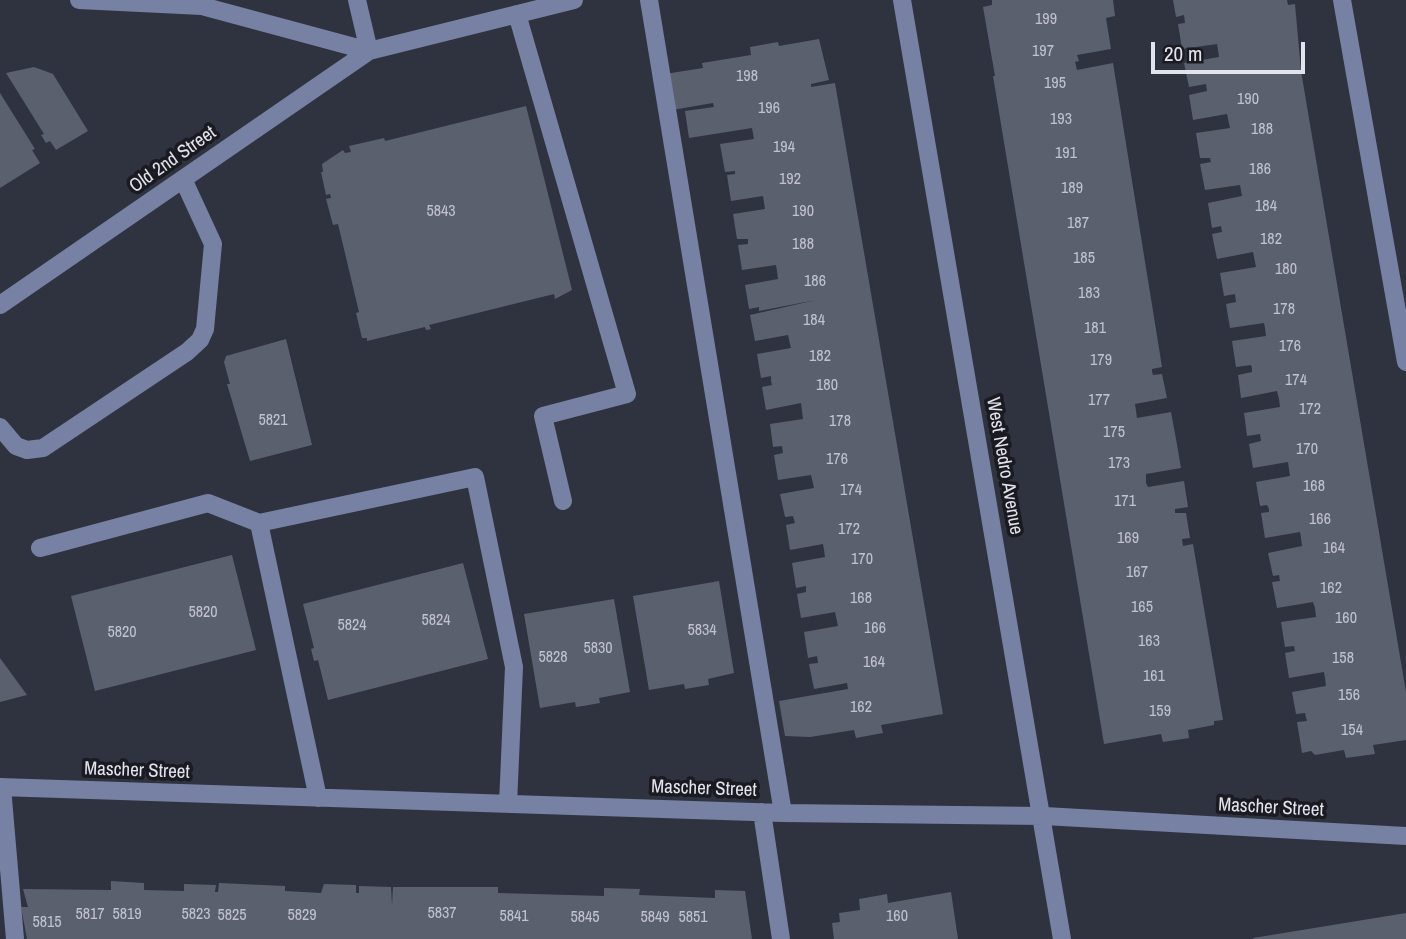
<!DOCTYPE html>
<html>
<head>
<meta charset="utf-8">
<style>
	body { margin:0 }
	#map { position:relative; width:1406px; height:939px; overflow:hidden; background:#2f3340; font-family:"Archivo Narrow",sans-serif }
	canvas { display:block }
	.scale { position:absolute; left:1151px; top:42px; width:154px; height:32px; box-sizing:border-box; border:4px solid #e1e4ed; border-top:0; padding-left:9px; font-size:21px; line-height:24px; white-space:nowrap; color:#e1e4ed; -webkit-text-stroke:5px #191b21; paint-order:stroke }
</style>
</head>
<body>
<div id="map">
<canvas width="1406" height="939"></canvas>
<div class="scale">20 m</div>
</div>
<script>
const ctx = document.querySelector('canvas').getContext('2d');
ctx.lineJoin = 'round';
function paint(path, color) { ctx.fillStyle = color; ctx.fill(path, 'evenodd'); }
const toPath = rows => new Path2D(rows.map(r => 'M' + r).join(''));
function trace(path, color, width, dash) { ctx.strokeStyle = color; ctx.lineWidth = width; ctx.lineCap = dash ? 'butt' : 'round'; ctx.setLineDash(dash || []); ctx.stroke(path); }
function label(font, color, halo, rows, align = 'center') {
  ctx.font = font + ' "Archivo Narrow",sans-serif'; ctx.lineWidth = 7; ctx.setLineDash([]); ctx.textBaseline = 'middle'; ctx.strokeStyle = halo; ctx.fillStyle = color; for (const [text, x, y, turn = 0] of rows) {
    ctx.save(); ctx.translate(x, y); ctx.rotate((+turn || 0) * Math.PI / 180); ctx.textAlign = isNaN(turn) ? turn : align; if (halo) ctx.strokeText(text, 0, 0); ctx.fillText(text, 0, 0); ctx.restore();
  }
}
paint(toPath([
	[992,0,1113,0,1115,16,1106,18,1111,49,1077,55,1079,61,1075,62,1077,70,1113,63,1162,367,1152,369,1152,372,1153,375,1162,374,1167,398,1135,404,1137,418,1171,412,1176,439,1181,468,1146,474,1146,483,1148,487,1184,481,1188,507,1175,509,1175,513,1186,513,1190,538,1182,539,1183,546,1193,544,1223,720,1214,721,1214,725,1188,730,1189,738,1163,742,1161,734,1104,744,993,76,995,76,983,7,992,5],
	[1173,0,1287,0,1288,5,1295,4,1301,71,1406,692,1406,740,1373,745,1375,754,1346,758,1344,750,1315,755,1311,751,1302,753,1297,722,1307,721,1305,713,1296,714,1292,692,1326,686,1325,678,1324,672,1289,678,1285,653,1295,651,1294,646,1285,647,1281,622,1316,617,1315,608,1313,602,1277,608,1272,582,1280,581,1279,575,1273,576,1268,553,1302,546,1301,538,1300,532,1265,538,1261,513,1269,512,1269,509,1267,505,1260,506,1256,482,1290,476,1288,462,1253,468,1249,444,1261,441,1260,434,1247,436,1244,413,1280,407,1279,399,1277,391,1241,398,1238,375,1252,372,1252,368,1251,365,1236,367,1232,341,1266,336,1265,328,1264,323,1230,328,1226,304,1236,302,1235,294,1224,296,1220,273,1256,267,1253,252,1217,259,1212,234,1222,232,1221,226,1212,228,1208,203,1242,196,1240,185,1205,190,1200,164,1211,162,1210,158,1200,158,1196,133,1230,128,1227,114,1193,120,1189,95,1207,91,1206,84,1189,87,1184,63,1219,57,1218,50,1217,44,1182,49,1178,24,1185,23,1184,15,1176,17],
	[819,39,829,80,811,84,811,87,835,83,943,714,881,725,883,733,856,738,854,730,810,737,785,736,779,701,848,689,847,683,814,689,809,664,818,663,817,656,808,658,804,632,838,626,835,612,801,618,797,594,806,592,806,586,796,588,792,563,825,557,824,550,823,544,790,550,786,525,795,523,793,516,785,517,780,494,814,488,811,475,778,480,774,455,783,453,782,446,773,447,770,424,803,419,801,403,766,410,762,387,772,385,771,381,771,376,761,378,757,354,791,348,790,344,788,335,755,341,750,315,816,300,759,311,759,307,749,309,745,285,778,279,777,271,776,265,742,270,738,245,748,244,748,239,737,239,733,214,765,209,763,196,731,201,727,175,735,174,735,171,725,172,720,144,754,139,752,128,689,138,685,111,714,107,713,103,672,110,665,74,703,68,702,63,751,55,750,47,778,42,779,46],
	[34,67,53,74,88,131,56,150,50,141,46,143,41,135,44,134,6,73],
	[0,93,35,149,32,150,40,163,0,188],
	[526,106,572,290,555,299,554,294,429,325,431,329,426,330,425,327,367,341,367,338,362,338,356,313,359,312,338,224,333,225,326,199,331,198,330,194,326,195,321,172,323,172,322,164,343,150,345,153,351,152,349,146,384,138,385,141],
	[286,339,312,445,250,461,227,384,230,384,224,362,226,356],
	[232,555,256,650,95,691,71,596],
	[463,563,488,659,328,700,318,660,314,661,311,649,314,648,303,604],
	[719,581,734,673,708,679,709,685,685,689,684,684,649,690,633,596],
	[614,599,630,692,599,698,600,703,583,706,576,707,575,702,540,708,524,614],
	[0,658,27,695,0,702],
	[111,881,144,883,144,890,184,891,184,884,216,885,215,892,218,892,219,883,285,886,285,891,321,893,324,884,356,885,356,893,359,893,359,886,391,887,392,905,393,887,498,887,498,893,604,896,604,888,640,889,639,895,715,898,715,890,745,891,752,939,27,939,21,907,28,907,23,889,111,890],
	[951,892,958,939,834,939,832,923,840,922,839,913,860,910,859,899,887,894,888,903],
	[1406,913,1406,939,1253,939,1253,938]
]), '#5b606f');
trace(toPath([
	[79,0,202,6,369,51,574,0],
	[357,0,369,51],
	[649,0,783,813],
	[902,0,1062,939],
	[1342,0,1406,362],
	[517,14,627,394,543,416,563,501],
	[0,305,369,51],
	[0,427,16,446,27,450,43,448,187,352,200,340,205,329,213,244,183,179],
	[40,548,208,503,259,523],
	[0,787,783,813,1044,816,1406,836],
	[2,787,15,939],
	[318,798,259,523,475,477,514,667,508,804],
	[762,812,781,939]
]), '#7781a3', 18);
label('16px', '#c0c3ce', null, [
	["199",1046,20],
	["197",1043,52],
	["198",747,77],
	["195",1055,84],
	["190",1248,100],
	["196",769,109],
	["193",1061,120],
	["188",1262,130],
	["194",784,148],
	["191",1066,154],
	["186",1260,170],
	["192",790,180],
	["189",1072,189],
	["184",1266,207],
	["5843",441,212],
	["190",803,212],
	["187",1078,224],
	["182",1271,240],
	["188",803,245],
	["185",1084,259],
	["180",1286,270],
	["186",815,282],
	["183",1089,294],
	["178",1284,310],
	["184",814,321],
	["181",1095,329],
	["176",1290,347],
	["182",820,357],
	["179",1101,361],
	["174",1296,381],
	["180",827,386],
	["177",1099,401],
	["172",1310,410],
	["5821",273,421],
	["178",840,422],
	["175",1114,433],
	["170",1307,450],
	["176",837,460],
	["173",1119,464],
	["168",1314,487],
	["174",851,491],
	["171",1125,502],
	["166",1320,520],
	["172",849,530],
	["169",1128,539],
	["164",1334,549],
	["170",862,560],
	["167",1137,573],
	["162",1331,589],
	["168",861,599],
	["165",1142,608],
	["5820",203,613],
	["160",1346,619],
	["5824",436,621],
	["5824",352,626],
	["166",875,629],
	["5834",702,631],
	["5820",122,633],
	["163",1149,642],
	["5830",598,649],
	["5828",553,658],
	["158",1343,659],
	["164",874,663],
	["161",1154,677],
	["156",1349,696],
	["162",861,708],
	["159",1160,712],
	["154",1352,731],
	["5837",442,914],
	["5817",90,915],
	["5819",127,915],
	["5823",196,915],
	["5825",232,916],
	["5829",302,916],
	["5841",514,917],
	["160",897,917],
	["5845",585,918],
	["5849",655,918],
	["5851",693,918],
	["5815",47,923]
]);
label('19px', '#e1e4ed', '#191b21', [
	["Old 2nd Street",173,160,-35],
	["West Nedro Avenue",1004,466,80],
	["Mascher Street",137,771,2],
	["Mascher Street",704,789,2],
	["Mascher Street",1271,808,3]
]);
</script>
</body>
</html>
